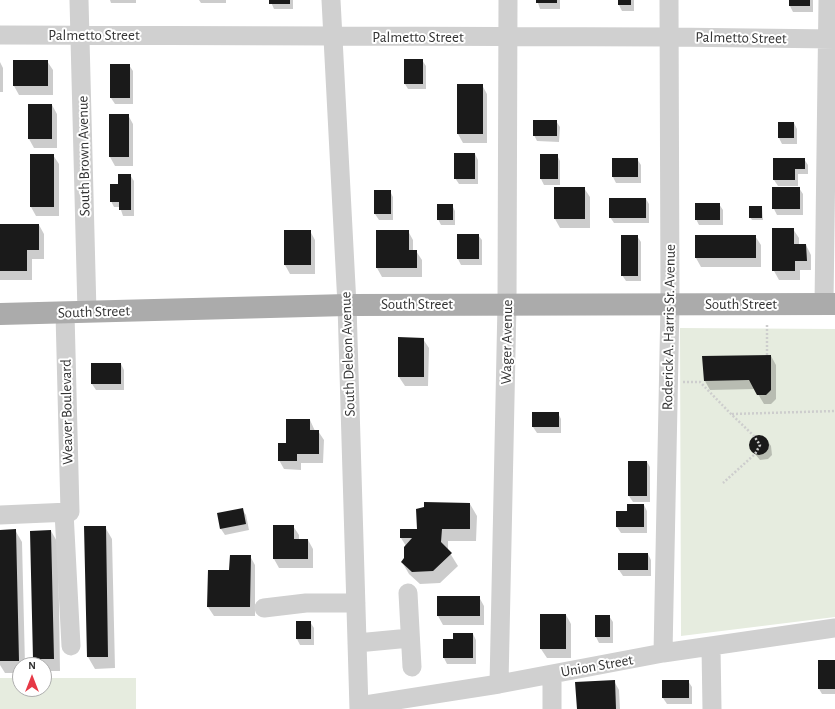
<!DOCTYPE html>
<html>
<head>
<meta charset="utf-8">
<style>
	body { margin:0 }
	#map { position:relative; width:835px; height:709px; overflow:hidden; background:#fff; font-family:"Alegreya Sans",sans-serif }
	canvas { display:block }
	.north { position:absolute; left:12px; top:657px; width:40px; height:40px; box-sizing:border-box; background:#fff; border:1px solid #adadad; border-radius:50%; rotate:0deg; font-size:11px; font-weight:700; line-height:16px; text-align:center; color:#333 }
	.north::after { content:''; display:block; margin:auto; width:14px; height:18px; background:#e63946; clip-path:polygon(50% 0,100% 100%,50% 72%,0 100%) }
</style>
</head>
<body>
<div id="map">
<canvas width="835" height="709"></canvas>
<div class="north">N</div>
</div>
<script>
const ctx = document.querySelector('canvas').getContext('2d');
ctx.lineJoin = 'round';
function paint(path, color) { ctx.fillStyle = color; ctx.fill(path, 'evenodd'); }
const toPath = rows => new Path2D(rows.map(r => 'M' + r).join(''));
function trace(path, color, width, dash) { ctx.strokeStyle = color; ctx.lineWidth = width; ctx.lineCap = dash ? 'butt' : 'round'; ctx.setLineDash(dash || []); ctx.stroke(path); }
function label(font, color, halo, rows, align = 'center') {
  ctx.font = font + ' "Alegreya Sans",sans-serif'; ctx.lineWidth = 4; ctx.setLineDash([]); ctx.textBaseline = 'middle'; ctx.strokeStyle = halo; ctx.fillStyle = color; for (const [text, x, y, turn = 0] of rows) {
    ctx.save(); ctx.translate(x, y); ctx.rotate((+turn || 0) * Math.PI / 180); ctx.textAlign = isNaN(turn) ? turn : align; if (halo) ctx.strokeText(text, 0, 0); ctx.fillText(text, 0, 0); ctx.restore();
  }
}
paint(toPath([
	[680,328,835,329,835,617,681,636],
	[0,678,20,678,20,689,44,689,44,678,136,678,136,709,0,709]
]), '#e6ecdf');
paint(toPath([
	[110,0,136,0,136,3,111,3],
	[199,0,226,0,226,3,201,3],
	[270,0,293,0,293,9,274,9],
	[537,0,560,0,560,9,540,9],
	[619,0,634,0,634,11,622,11,619,5],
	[790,0,813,0,813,12,793,12,790,6],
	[422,60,426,66,426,89,408,89,405,84],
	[14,61,47,61,53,70,53,95,19,95,14,86],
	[0,62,3,68,3,92,0,92],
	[129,65,133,71,133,104,115,104,111,98],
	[482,85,487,94,487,143,463,143,458,134],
	[52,105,57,114,57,148,34,148,29,139],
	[128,115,133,124,133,166,115,166,110,157],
	[556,121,560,127,559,142,537,141,534,135],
	[794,123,797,129,797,144,782,144,779,138],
	[475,154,478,160,478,184,459,184,455,178],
	[53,155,59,164,59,216,36,216,31,207],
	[557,155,560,161,560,185,544,185,541,179],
	[637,159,641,165,641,183,616,183,613,177],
	[804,159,808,165,808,174,798,174,798,186,778,186,774,180],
	[130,175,134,181,134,216,123,216,120,207,114,207,111,201,119,185],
	[584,188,590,197,590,228,560,228,555,219],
	[774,188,799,188,803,194,803,215,777,215,774,209],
	[390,191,393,197,393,220,379,220,375,214],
	[646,199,649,204,649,223,614,223,610,217],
	[719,204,723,210,723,225,699,225,696,219],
	[452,205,455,211,455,225,441,225,438,219],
	[762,207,763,220,752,220,750,217],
	[0,225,39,225,44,234,44,259,32,259,32,280,0,280],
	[793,229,799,238,799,245,806,245,811,255,811,270,800,270,800,280,779,280,774,271],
	[285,231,310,231,315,240,315,274,290,274,285,265],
	[408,231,413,240,413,251,416,251,422,260,422,277,382,277,377,268],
	[478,235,482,240,482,265,461,265,458,259],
	[637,236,641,242,641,281,626,281,622,275],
	[755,236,761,245,761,267,701,267,696,258],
	[423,339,429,348,428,386,405,386,399,377],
	[771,356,776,365,776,399,771,404,764,404,755,389,710,390,705,381],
	[121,364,124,370,124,390,96,390,92,384],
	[558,413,561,419,561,433,537,433,533,427],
	[310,420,315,431,318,431,324,440,323,463,301,463,301,470,284,469,279,460,287,444],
	[760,436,767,440,771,446,772,455,768,459,760,460,751,449,750,443,754,438],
	[647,462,650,467,650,502,633,502,629,496],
	[470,504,477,516,476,541,448,541,448,550,458,566,440,583,420,584,409,574,402,562,405,559,406,546,401,538],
	[644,505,647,511,647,533,621,533,617,527,617,512,628,512],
	[242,509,246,515,249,530,225,535,221,529,218,514],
	[293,526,299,535,299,540,308,540,313,549,313,568,279,568,274,559],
	[105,527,112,539,115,668,95,669,88,657],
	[15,530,22,542,25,665,20,665,20,673,5,673,0,665,0,531],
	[51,531,58,543,60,671,44,671,44,665,37,665,34,659,31,532],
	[648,554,651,560,651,576,623,576,619,570],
	[250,556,255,565,255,616,214,616,208,607,230,571],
	[438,597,479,597,484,606,484,625,443,625,438,616],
	[541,615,566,615,571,624,571,658,547,658,541,649],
	[596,616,609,616,613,622,613,643,599,643,596,637],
	[297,622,310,622,314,628,314,645,300,645,297,639],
	[473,634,476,640,476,664,447,664,444,658,454,640],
	[835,661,835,694,822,694,819,689],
	[614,681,619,690,620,709,578,709],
	[688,681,692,687,692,704,667,704,663,698]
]), '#0003');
paint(toPath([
	[269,0,290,0,290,4,269,4],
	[536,0,557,0,557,3,536,3],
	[618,0,631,0,631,5,618,5],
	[789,0,810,0,810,6,789,6],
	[404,59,423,59,423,84,404,84],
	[13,60,48,60,48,86,13,86],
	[110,64,130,64,130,98,110,98],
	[457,84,483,84,483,134,457,134],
	[28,104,52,104,52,139,28,139],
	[109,114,129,114,129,157,109,157],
	[533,120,557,120,557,136,533,136],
	[778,122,794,122,794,138,778,138],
	[454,153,475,153,475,179,454,179],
	[30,154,54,154,54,207,30,207],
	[540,154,558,154,558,179,540,179],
	[612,158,638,158,638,177,612,177],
	[773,158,805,158,805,169,795,169,795,180,773,180],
	[118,174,131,174,131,210,119,210,119,202,110,202,110,184,118,184],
	[554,187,585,187,585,219,554,219],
	[772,187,800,187,800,209,772,209],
	[374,190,391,190,391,214,374,214],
	[609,198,646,198,646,218,609,218],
	[695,203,720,203,720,220,695,220],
	[437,204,453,204,453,220,437,220],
	[749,206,762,206,762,218,749,218],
	[0,224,39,224,39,250,27,250,27,271,0,271],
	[772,228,794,228,794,244,806,244,807,261,795,261,795,271,772,271],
	[284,230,311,230,311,265,284,265],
	[376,230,409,230,409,250,417,250,417,268,376,268],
	[457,234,479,234,479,259,457,259],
	[621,235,638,235,638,276,621,276],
	[695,235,756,235,756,258,695,258],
	[398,337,424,338,424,377,398,377],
	[771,355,771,390,766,395,757,395,749,380,704,381,702,356],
	[91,363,121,363,121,384,91,384],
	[532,412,559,412,559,427,532,427],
	[286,419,310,419,310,430,319,430,319,454,297,454,297,461,278,461,278,443,286,443],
	'749 445a10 10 0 1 1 20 0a10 10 0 1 1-20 0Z',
	[628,461,647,461,647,496,628,496],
	[424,502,470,503,470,529,442,529,441,542,452,553,433,571,412,572,401,562,404,558,404,547,412,538,400,538,400,529,417,529,416,509,424,507],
	[627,504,644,504,644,527,616,527,616,511,627,511],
	[243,508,246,524,220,529,217,513],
	[273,525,294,525,294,539,308,539,308,559,273,559],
	[84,526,106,526,108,657,87,657],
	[16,529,19,661,0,661,0,530],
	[51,530,54,659,33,659,30,531],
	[618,553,648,553,648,570,618,570],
	[230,555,251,555,250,607,207,607,208,570,229,570],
	[437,596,480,596,480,616,437,616],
	[540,614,566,614,566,649,540,649],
	[595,615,610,615,610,637,595,637],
	[296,621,311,621,311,639,296,639],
	[453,633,473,633,473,658,443,658,443,639,453,639],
	[818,660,835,660,835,689,818,689],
	[615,680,616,709,577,709,575,682],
	[662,680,689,680,689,698,662,698]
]), '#1a1a1a');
trace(toPath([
	[767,325,767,355],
	[683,382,700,382,731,414,754,436,760,445,755,454,723,483],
	[732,414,835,411]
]), '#cdcdcd', 2.5, [2, 2]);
trace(toPath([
	[79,0,87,312],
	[331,0,347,305,359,709],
	[0,35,669,37,835,39],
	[824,304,828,0],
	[64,512,71,646],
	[0,515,70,512,65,313],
	[408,593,412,667],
	[264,608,306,603,356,603],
	[357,643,410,638],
	[711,647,712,709],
	[663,653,670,304,669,0],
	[552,674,552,709],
	[499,684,507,304,508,0],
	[359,706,499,684,663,653,835,628]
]), '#d0d0d0', 19);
trace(toPath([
	[0,314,347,305,835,304]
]), '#ababab', 22);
label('15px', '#333', '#fff', [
	["Palmetto Street",94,35],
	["Palmetto Street",418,37],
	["Palmetto Street",741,38,1],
	["South Brown Avenue",84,156,-91],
	["South Street",417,304],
	["South Street",741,304],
	["South Street",94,312,-2],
	["Roderick A. Harris Sr. Avenue",669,327,-89],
	["Wager Avenue",507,342,-89],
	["South Deleon Avenue",348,354,-92],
	["Weaver Boulevard",67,412,-91],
	["Union Street",597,666,-10]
]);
</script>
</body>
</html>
